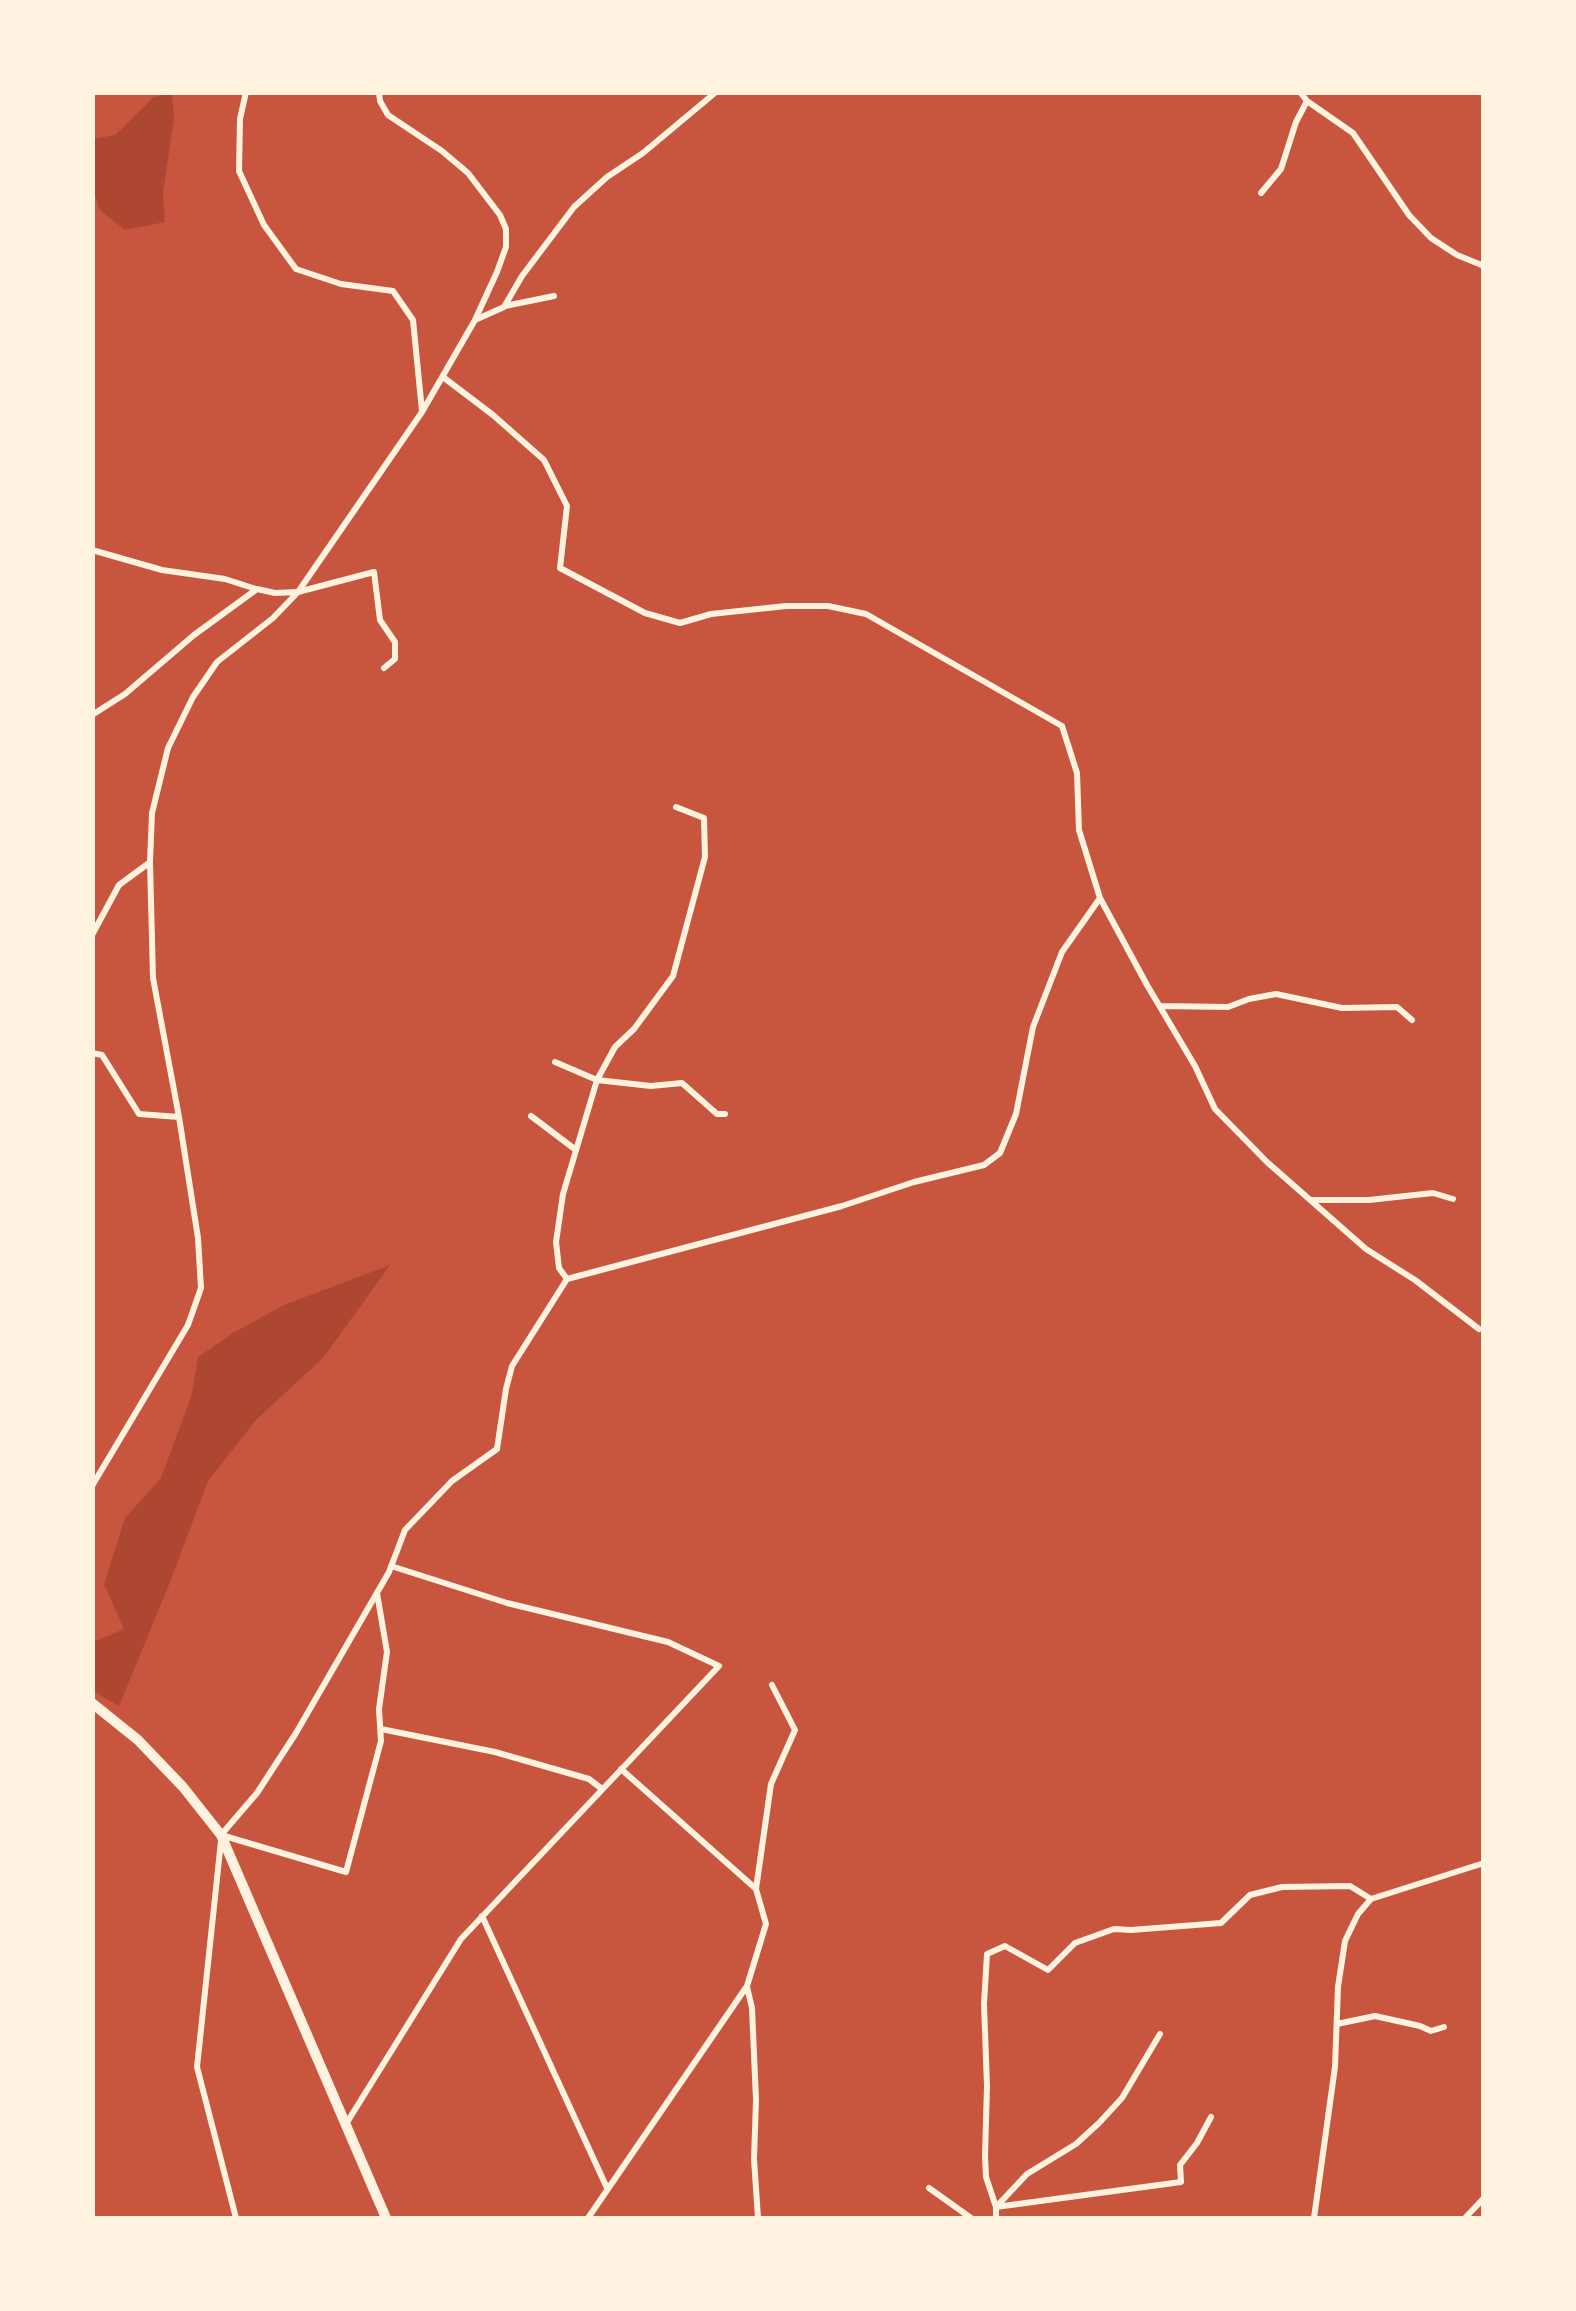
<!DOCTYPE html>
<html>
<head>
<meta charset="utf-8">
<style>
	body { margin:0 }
	#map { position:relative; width:1576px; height:2311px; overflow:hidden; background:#c8553d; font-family:Rubik,sans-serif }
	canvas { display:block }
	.frame { position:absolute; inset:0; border:95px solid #fff3e0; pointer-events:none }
</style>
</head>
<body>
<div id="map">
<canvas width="1576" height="2311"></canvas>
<div class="frame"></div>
</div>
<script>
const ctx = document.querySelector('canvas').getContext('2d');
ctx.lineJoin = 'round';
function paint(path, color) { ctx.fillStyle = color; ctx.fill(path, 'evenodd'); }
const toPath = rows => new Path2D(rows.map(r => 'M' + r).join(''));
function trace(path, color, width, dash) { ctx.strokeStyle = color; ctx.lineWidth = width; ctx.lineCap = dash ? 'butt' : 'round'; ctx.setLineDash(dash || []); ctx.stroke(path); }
paint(toPath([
	[172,93,174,118,163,193,165,222,125,230,100,210,93,189,93,139,115,135,154,97],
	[390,1265,323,1358,256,1420,208,1481,168,1587,119,1706,93,1691,93,1642,124,1629,104,1584,125,1518,161,1478,192,1394,198,1357,233,1333,284,1305]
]), '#ae4732');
trace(toPath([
	[246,92,240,119,239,171,264,225,296,269,341,284,393,291,413,320,422,411],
	[1300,92,1307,101,1353,133,1409,215,1431,238,1457,255,1484,266],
	[1261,193,1281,169,1296,122,1307,101],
	[505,306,554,296],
	[475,320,504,307,522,276,574,207,607,177,643,153,716,92],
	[443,377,493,415,544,460,567,506,560,568,645,613,680,623,711,614,786,606,828,606,866,614,1062,726,1077,773,1079,830,1100,898],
	[92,550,162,570,225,579,256,589],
	[92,715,125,694,194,635,257,589,275,593,298,592,374,572,380,620,395,642,395,659,384,668],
	[92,935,119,885,149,863],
	[1160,1006,1228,1007,1249,999,1276,994,1342,1008,1397,1007,1412,1020],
	[92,1053,102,1055,139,1114,179,1117],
	[555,1062,597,1080,651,1086,682,1083,717,1114,725,1114],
	[531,1116,576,1150],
	[1311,1200,1369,1200,1433,1193,1453,1199],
	[567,1279,559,1268,556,1242,563,1194,597,1080,615,1047,634,1029,673,976,705,857,704,818,676,807],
	[92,1486,188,1325,201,1288,198,1238,179,1117,153,978,150,862,152,813,168,748,193,697,217,662,273,618,298,592,422,412,475,320,497,272,506,247,506,229,500,215,468,173,442,151,388,115,380,101,379,92],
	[377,1593,387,1652,379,1709,381,1741,346,1872,221,1835,257,1793,296,1733,389,1572,405,1530,452,1481,497,1449,506,1389,512,1366,567,1279,842,1206,914,1182,984,1165,1000,1153,1016,1114,1033,1027,1062,952,1100,898,1147,985,1195,1066,1215,1109,1267,1162,1366,1249,1415,1280,1479,1329],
	[381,1729,495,1752,589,1779,602,1789],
	[621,1769,755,1888],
	[221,1841,197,2067,236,2218],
	[482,1916,607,2188],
	[747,1987,752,2008,756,2100,754,2159,758,2218],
	[1337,2024,1375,2016,1420,2026,1431,2031,1444,2027],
	[346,2124,461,1939,719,1666,668,1642,507,1603,391,1566],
	[929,2188,971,2218],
	[997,2206,1027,2174,1076,2144,1099,2123,1122,2098,1160,2034],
	[996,2207,1181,2182,1180,2165,1197,2143,1211,2117],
	[588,2218,747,1986,766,1924,756,1889,771,1784,795,1730,772,1685],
	[996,2218,996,2207,986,2177,985,2156,987,2086,984,2004,987,1954,1005,1946,1048,1970,1075,1943,1114,1929,1131,1930,1221,1923,1250,1895,1282,1887,1350,1886,1371,1899],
	[1314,2218,1335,2067,1338,1987,1345,1941,1358,1914,1371,1899,1484,1863],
	[1465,2218,1484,2198]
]), '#fff3e0', 6);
trace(toPath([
	[92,1703,138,1740,183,1787,221,1835,386,2218]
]), '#fff3e0', 10);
</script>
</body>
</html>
